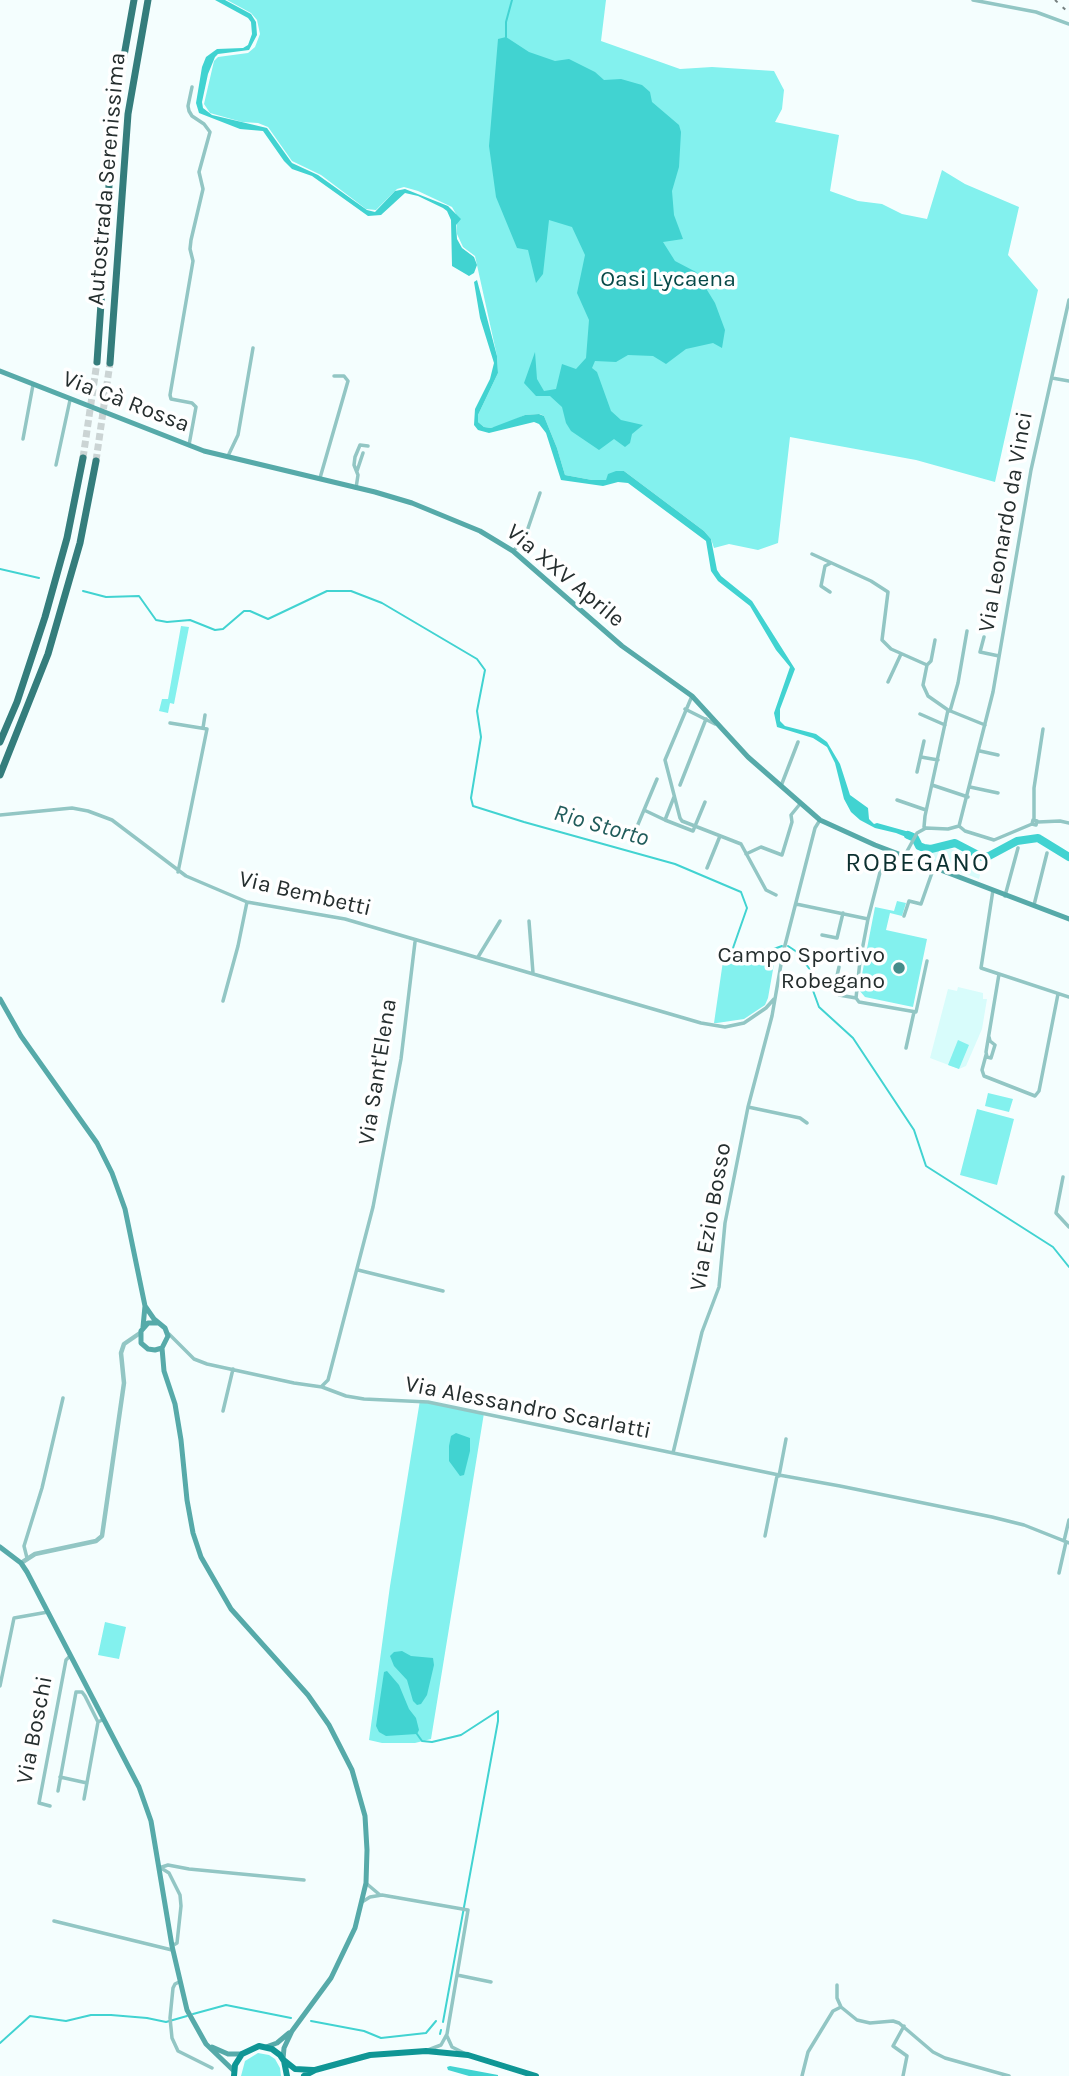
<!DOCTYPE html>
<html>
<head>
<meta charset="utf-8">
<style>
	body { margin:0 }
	canvas { display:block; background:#f4fefe }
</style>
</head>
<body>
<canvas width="1069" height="2076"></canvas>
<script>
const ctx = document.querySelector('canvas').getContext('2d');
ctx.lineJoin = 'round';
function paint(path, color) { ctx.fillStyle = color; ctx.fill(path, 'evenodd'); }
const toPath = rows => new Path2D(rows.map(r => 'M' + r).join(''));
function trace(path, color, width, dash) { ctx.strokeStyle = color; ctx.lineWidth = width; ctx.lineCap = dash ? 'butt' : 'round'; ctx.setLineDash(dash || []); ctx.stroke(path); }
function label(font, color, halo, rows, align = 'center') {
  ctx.font = font + ' Karla,sans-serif'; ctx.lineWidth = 7; ctx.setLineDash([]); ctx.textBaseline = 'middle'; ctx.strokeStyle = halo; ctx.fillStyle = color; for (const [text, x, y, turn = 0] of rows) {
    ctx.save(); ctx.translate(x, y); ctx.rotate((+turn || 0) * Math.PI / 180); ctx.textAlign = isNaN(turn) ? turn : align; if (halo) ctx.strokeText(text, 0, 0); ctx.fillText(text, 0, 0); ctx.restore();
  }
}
paint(toPath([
	[951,849,961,852,982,867,979,879,924,858,925,853],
	[958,987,983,993,983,999,987,999,982,1029,966,1066,959,1069,930,1058,948,989,957,991]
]), '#d8fcfb');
paint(toPath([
	[227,0,606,0,601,41,680,69,712,67,774,71,784,90,782,109,775,122,839,135,830,191,858,201,882,204,902,214,927,219,942,170,965,184,1019,207,1008,255,1038,290,995,482,916,460,790,437,778,543,758,550,729,544,714,548,711,539,704,531,624,471,606,480,592,480,565,475,557,448,544,416,540,414,525,415,503,425,491,428,484,427,478,422,478,415,498,373,497,356,475,256,463,247,457,234,456,214,452,207,418,191,404,187,397,189,376,210,366,209,321,175,292,161,268,127,258,123,242,122,210,113,204,104,214,61,218,57,248,53,255,47,260,34,257,20,251,13],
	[181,626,189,627,174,704,170,703,168,713,159,711,162,699,168,699],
	[897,901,906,903,902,916,890,913,886,930,927,939,913,1007,865,997,859,990,875,907,894,911],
	[723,961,745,965,764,962,774,964,768,998,765,1005,744,1019,717,1023,714,1023],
	[958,1040,969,1045,959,1069,948,1065],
	[988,1093,1013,1099,1009,1112,985,1106],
	[977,1109,1014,1119,997,1185,960,1175],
	[420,1400,484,1413,431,1739,415,1743,382,1743,369,1740,390,1586],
	[105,1622,126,1627,119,1659,98,1655],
	[258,2053,269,2055,275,2059,280,2068,281,2076,241,2076,245,2061]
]), '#83f1ee');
paint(toPath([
	[215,0,225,0,251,14,256,22,257,35,249,50,218,54,215,57,208,74,202,102,203,108,212,115,267,128,292,163,318,175,367,210,375,212,395,191,405,189,448,206,461,219,456,225,457,239,462,248,474,257,477,265,474,273,469,276,452,266,451,220,447,211,443,208,418,196,405,193,381,215,368,216,312,176,292,169,284,161,263,131,240,129,199,113,196,103,202,67,206,57,217,49,243,48,248,45,252,34,251,22,248,18],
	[506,37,529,52,555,61,569,59,595,72,604,80,621,79,642,85,650,92,652,102,679,125,681,132,679,167,672,191,674,215,683,239,663,242,675,261,696,272,715,303,725,330,722,348,713,343,686,349,666,364,653,356,628,355,616,362,595,361,592,368,597,372,611,411,621,420,643,425,632,434,630,443,625,447,614,439,599,450,571,431,566,423,562,407,550,396,536,396,524,383,535,352,537,379,544,391,556,389,562,364,576,369,586,358,589,320,577,293,585,255,572,227,549,220,543,274,536,283,528,250,517,248,496,197,489,146,498,39],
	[477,280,497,356,498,373,478,415,478,422,484,427,491,428,525,415,539,414,544,416,557,448,565,475,592,480,606,480,608,474,616,471,624,471,704,531,711,539,717,570,721,576,752,601,795,669,780,709,780,721,785,726,816,734,827,742,840,764,850,795,868,808,869,819,874,824,877,823,913,833,911,839,896,833,875,828,860,820,851,812,844,799,835,763,827,747,813,738,777,727,774,713,790,667,776,650,750,606,718,581,711,571,706,541,628,483,618,482,603,486,561,480,546,433,539,424,534,422,489,433,478,430,474,425,475,409,490,379,494,363,480,318,474,282],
	[456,1433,470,1438,470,1451,464,1475,460,1476,449,1461,449,1446,451,1436],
	[402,1651,411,1656,433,1658,434,1665,427,1695,421,1704,417,1705,413,1701,407,1680,394,1666,390,1656,394,1652],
	[387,1671,399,1685,409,1709,416,1718,419,1730,417,1734,386,1736,379,1732,376,1726,384,1672],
	[450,2066,498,2075,498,2076,469,2076,448,2070,447,2067]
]), '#41d3d1');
trace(toPath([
	[506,37,506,22,512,0],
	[0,569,39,578],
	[83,591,106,597,139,596,156,620,167,622,190,620,215,630,223,629,244,611,250,611,268,619,327,591,351,591,382,603,477,659,485,670,477,711,481,737,471,798,473,806,524,822,675,864,741,892,747,908,733,948,734,956,743,960,782,946],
	[788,946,797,952,811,971,811,985,819,1007,853,1038,914,1130,926,1166,1053,1247,1069,1267],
	[417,1734,422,1741,432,1742,461,1735,498,1711,498,1721,443,2022],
	[193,2014,226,2005,291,2018],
	[311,2021,364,2031,381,2038,426,2033,436,2021],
	[440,2034,441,2030],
	[0,2043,30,2016,66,2021,91,2015,111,2015,147,2018,166,2022,187,2016]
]), '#41d3d1', 2);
trace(toPath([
	[908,835,915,838,919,846,924,848,931,849,955,843,982,857,989,856,1017,841,1038,838,1069,857]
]), '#41d3d1', 8);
trace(toPath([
	[83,458,97,362],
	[96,461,110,363]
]), '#cbd4d4', 7, [7, 3.5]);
trace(toPath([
	[973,0,1036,12,1069,24],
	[1052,378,1069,381],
	[23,439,33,385],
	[189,445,196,407,192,403,171,399,170,395,193,261,190,249,191,240,203,189,199,172,210,132,204,124,192,116,189,111,188,106,192,87],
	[228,456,238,435,253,348],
	[56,465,70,400],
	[357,471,363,453],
	[320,478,348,381,344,376,334,376],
	[356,488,358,475,354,465,355,457,360,445,368,446],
	[513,551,524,540,540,493],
	[812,554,871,581,888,592,882,640,891,649,927,665,923,685,928,696,948,710,985,725],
	[830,592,821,586,825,566,831,563],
	[984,637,980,652,999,656],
	[927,665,931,661,935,640],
	[888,682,901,654],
	[692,696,665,760,680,818,682,821,741,844,766,890,776,895],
	[685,709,715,724],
	[950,711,958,683,967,631],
	[920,714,945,725],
	[170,723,207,729,178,872],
	[203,728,205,715],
	[980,751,998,755],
	[921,757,938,760],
	[917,772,924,741],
	[680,785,706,719],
	[932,785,968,797],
	[781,786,798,742],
	[970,787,998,793],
	[674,797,665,820,693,831,705,802],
	[897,800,926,810],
	[644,810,665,820],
	[0,815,72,808,88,811,112,820,186,876,247,902,345,919,701,1023,725,1027,744,1023,766,1008,774,999],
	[1034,819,1034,788,1043,729],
	[1033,820,1037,821,1036,825,1032,824,1033,820],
	[1038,822,1060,821,1069,823],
	[959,826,993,692,1031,470,1069,300],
	[924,827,925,816,948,710],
	[631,841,657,779],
	[886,849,868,919,860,961,856,998,859,1002,916,1012,927,961],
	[746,854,761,847,782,855,792,822,791,815,800,804],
	[905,855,917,833,926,828,948,829,959,826,965,831,994,840,1032,824],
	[707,868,720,836],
	[993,890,981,968,1069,997],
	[1005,896,1018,848],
	[796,904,868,919],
	[1034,905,1047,853],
	[904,916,909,901,921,904,934,867],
	[529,921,533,973],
	[822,935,837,938,843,913],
	[478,957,500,921],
	[839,967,834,989,839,995,856,998],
	[223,1001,238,946,247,902],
	[989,1037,990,1041,995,1045,991,1058,987,1057,986,1052,999,974],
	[906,1048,914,1012],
	[986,1055,982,1070,984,1076,1035,1096,1039,1091,1058,994],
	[748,1107,800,1118,807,1123],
	[1063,1177,1056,1213,1069,1227],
	[358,1270,443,1291],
	[169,1334,194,1359,207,1364,294,1383,322,1387,346,1396,364,1399,428,1402,779,1475,840,1486,992,1517,1024,1525,1069,1543],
	[322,1386,328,1380,373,1207,401,1059,415,942],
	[223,1411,233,1369],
	[673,1453,702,1332,719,1287,725,1223,748,1107,772,1016,783,953,815,828,820,820],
	[779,1476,786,1439],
	[765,1536,777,1476],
	[1064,1541,1069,1520],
	[27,1558,24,1546,42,1488,63,1398],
	[1059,1573,1066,1542],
	[0,1686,14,1618,48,1612],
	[60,1777,87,1783],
	[58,1791,76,1692,82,1692,85,1696,98,1722,104,1719],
	[84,1799,98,1722],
	[50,1806,39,1803,66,1660,70,1656],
	[159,1868,168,1865,189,1869,304,1880],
	[161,1868,169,1873,180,1895,181,1906,177,1943,172,1946],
	[367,1884,380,1895],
	[362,1902,370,1897,382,1895,468,1910,447,2034,441,2045,428,2050],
	[54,1921,172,1950],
	[457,1975,491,1982],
	[179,1982,175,1984,173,1988,170,2018,172,2038,178,2051,212,2068],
	[837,1985,837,1998,841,2007,857,2020,870,2023,893,2021,899,2023,933,2052,945,2058,1009,2076],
	[447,2036,452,2047,466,2054],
	[802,2076,808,2052,833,2011,841,2007],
	[903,2076,907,2056,893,2046,904,2026]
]), '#92c6c4', 3.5);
trace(toPath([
	[21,1563,35,1554,96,1541,102,1536,124,1383,121,1353,124,1344,140,1333]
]), '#92c6c4', 4.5);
trace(toPath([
	[0,371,204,451,375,492,412,503,480,531,513,551,622,646,692,696,748,757,820,820,875,845,1069,919],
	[0,999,21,1036,97,1143,112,1173,125,1209,145,1306,143,1327],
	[145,1306,154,1319,165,1328,168,1336,162,1348,155,1350,148,1349,141,1343,141,1331,148,1323,158,1323],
	[162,1348,164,1371,175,1404,181,1440,187,1500,193,1533,201,1557,231,1609,308,1695,329,1725,352,1770,365,1816,367,1850,366,1883,355,1928,331,1978,292,2031,284,2048,283,2059],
	[0,1547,21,1563,27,1572,139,1787,151,1821,172,1946,187,2010,206,2044,234,2071],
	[212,2047,228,2054,242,2054],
	[266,2047,277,2043,289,2033]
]), '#56aaa9', 5);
trace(toPath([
	[285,2061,295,2069,313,2070],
	[234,2076,235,2065,242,2054,259,2046,272,2049,280,2055,284,2061,287,2076],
	[304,2076,315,2070,370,2055,426,2051,468,2055,536,2076]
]), '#0f9695', 6);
trace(toPath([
	[97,362,114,112,134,0],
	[110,363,128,114,148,0],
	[0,742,17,702,45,617,67,538,83,458],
	[0,775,48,654,80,543,96,461]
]), '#347d7c', 7);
trace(toPath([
	[1055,0,1069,13]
]), '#757f7f', 2, [3.5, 7]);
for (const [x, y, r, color] of [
	[899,968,7,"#448c8a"]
]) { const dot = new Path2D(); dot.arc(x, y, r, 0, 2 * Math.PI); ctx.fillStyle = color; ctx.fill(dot); trace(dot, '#fff', 2.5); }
label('23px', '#252e2e', '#fff', [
	["Autostrada Serenissima",107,179,-85],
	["Via Cà Rossa",126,402,21],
	["Via Leonardo da Vinci",1006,522,-80],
	["Via XXV Aprile",565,576,40],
	["Via Bembetti",305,894,13],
	["Via Sant'Elena",378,1072,-81],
	["Via Ezio Bosso",711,1217,-80],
	["Via Alessandro Scarlatti",528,1408,11],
	["Via Boschi",35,1730,-79]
]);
label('23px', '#074948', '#fff', [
	["Oasi Lycaena",668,279]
]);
label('23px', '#252e2e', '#fff', [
	["Campo Sportivo",885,955],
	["Robegano",885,981]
], 'right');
label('italic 24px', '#215c5b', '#fff', [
	["Rio Storto",601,826,16]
]);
ctx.letterSpacing = '2px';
label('26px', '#0c3030', '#fff', [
	["ROBEGANO",918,864]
]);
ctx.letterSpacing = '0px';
</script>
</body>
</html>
